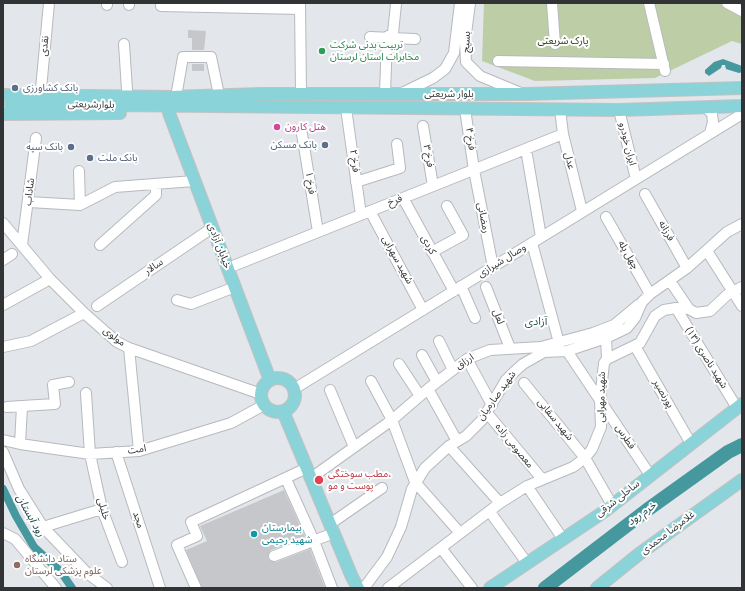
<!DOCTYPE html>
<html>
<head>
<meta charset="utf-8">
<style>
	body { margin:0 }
	#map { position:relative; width:745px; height:591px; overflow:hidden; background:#e3e6ea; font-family:"Roboto Condensed",sans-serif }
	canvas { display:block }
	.frame { position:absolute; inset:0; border:4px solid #323334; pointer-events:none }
</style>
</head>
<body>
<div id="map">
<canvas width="745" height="591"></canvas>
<div class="frame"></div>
</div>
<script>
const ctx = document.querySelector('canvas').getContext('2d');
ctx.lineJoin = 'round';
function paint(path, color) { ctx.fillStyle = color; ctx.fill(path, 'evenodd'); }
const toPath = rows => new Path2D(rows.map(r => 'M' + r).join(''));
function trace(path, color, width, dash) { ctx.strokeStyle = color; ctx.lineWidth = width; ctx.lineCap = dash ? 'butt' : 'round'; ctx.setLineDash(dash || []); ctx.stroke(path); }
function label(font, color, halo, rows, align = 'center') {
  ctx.font = font + ' "Roboto Condensed","Noto Sans Arabic",sans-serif'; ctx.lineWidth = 4; ctx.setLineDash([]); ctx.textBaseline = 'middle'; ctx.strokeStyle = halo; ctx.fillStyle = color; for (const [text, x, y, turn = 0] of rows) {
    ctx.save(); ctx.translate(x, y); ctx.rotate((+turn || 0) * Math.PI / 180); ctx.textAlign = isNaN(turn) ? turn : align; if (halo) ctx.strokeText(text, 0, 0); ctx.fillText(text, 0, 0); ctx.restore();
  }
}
paint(toPath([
	[484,3,742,3,742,44,732,41,655,78,535,81,482,61]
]), '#bdcea7');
paint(toPath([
	[723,59,742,66,742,72,739,73,726,69,725,65,722,65,721,68,709,76,705,73,705,70,714,62]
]), '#44989e');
trace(toPath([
	[3,489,16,516,34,547,61,572,72,588]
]), '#44989e', 8);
trace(toPath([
	[545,588,647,510,728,452,742,445]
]), '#44989e', 14);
paint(toPath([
	[188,30,206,31,204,50,192,50,192,38,188,38],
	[192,64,204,64,204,71,192,71],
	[284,490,305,537,271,550,268,555,268,559,273,562,276,562,310,549,325,588,202,588,186,550,207,541,200,526]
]), '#c6c7cb');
const minor = toPath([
	[107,3,107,5],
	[129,3,129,5],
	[161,3,161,6,300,9],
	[300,3,301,94],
	[470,3,465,41,466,62,480,76,521,93],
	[552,3,555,44],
	[649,3,665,71],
	[727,3,742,11],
	[370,37,415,39],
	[124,44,127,90],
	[498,61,664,64],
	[41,89,49,3],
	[385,94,387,37,393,33,396,4],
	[400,94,433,78,445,69,454,53,460,3],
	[176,97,183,57,211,57,219,95],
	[706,107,712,114,713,122,710,133],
	[346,108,361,215],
	[465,109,474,170,493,267],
	[560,109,563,134,582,211],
	[619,110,636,179],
	[423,126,433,186],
	[302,134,318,232],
	[526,149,541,237],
	[79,171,80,205],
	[356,182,400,168,397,144],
	[645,194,687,268],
	[403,198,454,291],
	[29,202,80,205,115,187,194,181],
	[370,211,423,310],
	[606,217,650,294],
	[3,223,50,279,84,313,117,342,129,348,261,394],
	[532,243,559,343],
	[22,245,36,138],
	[100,245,156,195,156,184],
	[707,251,742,306],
	[432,252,463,235,447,206],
	[3,260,12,254],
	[228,268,563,134],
	[670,281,689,309],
	[461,286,475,318],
	[486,287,510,348],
	[177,300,191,304,235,287],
	[3,305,50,279],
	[97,306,212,228],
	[676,308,737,408],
	[606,338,607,359],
	[439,341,453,370],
	[635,346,690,442],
	[3,347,31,341,84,313],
	[129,348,139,451],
	[567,351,650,475],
	[422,355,437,382],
	[467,359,492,405],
	[399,364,420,396],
	[371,381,392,420,415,482,460,533],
	[524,383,585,458,612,505],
	[294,389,742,114],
	[428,389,457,441],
	[330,390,354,447],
	[86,393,90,454,102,509,122,562],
	[7,407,22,406],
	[487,413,542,479],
	[3,440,20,444,90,454,139,451,231,423,264,405],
	[20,444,22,406,55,404,53,385,69,382],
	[449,446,500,503],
	[3,452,19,489,43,527,87,573,107,588],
	[116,452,160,588],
	[311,478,392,420,428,389,467,359,490,350,541,347,593,333,614,325,638,305],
	[286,479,314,541,332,588],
	[527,486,563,539],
	[490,512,527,563],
	[330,524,382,488],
	[43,527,102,509],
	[3,533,15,539,56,588],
	[441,548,472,588],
	[274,556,334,533],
	[196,588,177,545,197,536,191,522,307,468],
	[364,588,387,557,401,527,412,489,425,468,449,446,466,436,482,420,506,380,514,372,523,364,544,352,567,351,606,338,627,328,635,318,642,302,650,294,687,268,727,232,742,224],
	[388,588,500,503,527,486,573,467,585,458,592,449,601,427,600,400,604,363,607,359,640,343,655,316,664,310,676,308,689,309,696,313,710,311,727,295,742,287]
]);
const major = toPath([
	[3,95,171,97,260,94,525,94,742,88],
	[11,104,619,110,742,106],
	[169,113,270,380],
	[3,114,120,113],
	'261 395a17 17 0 1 1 34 0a17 17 0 1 1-34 0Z',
	[283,411,352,577,358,588],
	[490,588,605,511,742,404],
	[597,588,639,554,742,480]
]);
trace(minor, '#b7b9be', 12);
trace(major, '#c2c2c2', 14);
trace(minor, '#fff', 10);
trace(major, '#8ad3d8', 12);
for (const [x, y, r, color] of [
	[322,51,4,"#2e9e5b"],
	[15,88,4,"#5c6f8a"],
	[277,127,4,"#d1479c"],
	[325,145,4,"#5c6f8a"],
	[71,147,4,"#5c6f8a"],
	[90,158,4,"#5c6f8a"],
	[319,480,5,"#e0444e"],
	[254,534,4,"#0f9aa8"],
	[17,565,4,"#8d6e63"]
]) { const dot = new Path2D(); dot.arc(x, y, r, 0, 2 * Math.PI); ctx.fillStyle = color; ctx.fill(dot); trace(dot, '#fff', 1.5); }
label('10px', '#28370d', '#fff', [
	["پارک شریعتی",563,41]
]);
label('10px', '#323334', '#fff', [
	["بسیج",467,42,-88],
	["نقدی",45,46,-85],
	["بلوار شریعتی",449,94],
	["بلوارشریعتی",91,105,1],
	["فرخ ۴",470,139,82],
	["ایران خودرو",627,144,76],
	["فرخ ۳",428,156,80],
	["فرخ ۲",354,161,82],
	["عدل",569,161,76],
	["فرخ ۱",310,183,81],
	["شاداب",30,192,-83],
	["فرخ",395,201,-22],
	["رمضانی",483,218,79],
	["فرزانه",666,231,60],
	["کردی",428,245,61],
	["خیابان آزادی",219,246,69],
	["چهل پله",628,255,60],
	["شهید سهرابی",397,260,61],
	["وصال شیرازی",502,261,-32],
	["سالار",154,267,-34],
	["لعل",498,317,69],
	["مولوی",114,337,37],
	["شهید ناصری (۱۳)",706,358,58],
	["ارزاق",465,362,-33],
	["پورنصیر",663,394,60],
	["شهید صارمیان",497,396,-54],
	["شهید مهرابی",602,397,-89],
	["شهید سقایی",555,420,51],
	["فطرس",625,437,56],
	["معصومی زاده",514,446,51],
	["امت",137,450,-8],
	["ساحلی شرقی",618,499,-38],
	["خلیلی",103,509,74],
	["مجد",138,520,72],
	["غلامرضا محمدی",668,533,-37]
]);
label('10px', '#27864d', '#fff', [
	["تربیت بدنی شرکت",330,45],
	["مخابرات استان لرستان",330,57]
], 'left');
label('10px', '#4e5e75', '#fff', [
	["بانک کشاورزی",23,88],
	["بانک مسکن",317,145,"right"],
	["بانک سپه",63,147,"right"],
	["بانک ملت",98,158]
], 'left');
label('10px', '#b23c85', '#fff', [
	["هتل کارون",285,127]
], 'left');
label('10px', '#be3a42', '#fff', [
	["مطب سوختگی،",328,474],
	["پوست و مو",328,486]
], 'left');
label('10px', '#0d838f', '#fff', [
	["بیمارستان",262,528],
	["شهید رحیمی",262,540]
], 'left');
label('10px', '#785e54', '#fff', [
	["ستاد دانشگاه",25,559],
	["علوم پزشکی لرستان",25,571]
], 'left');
label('11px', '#1e554c', '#fff', [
	["آزادی",536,322]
]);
label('italic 11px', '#183f43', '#fff', [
	["خرم رود",642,514,-36],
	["رود آبستان",30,516,61]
]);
</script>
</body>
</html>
